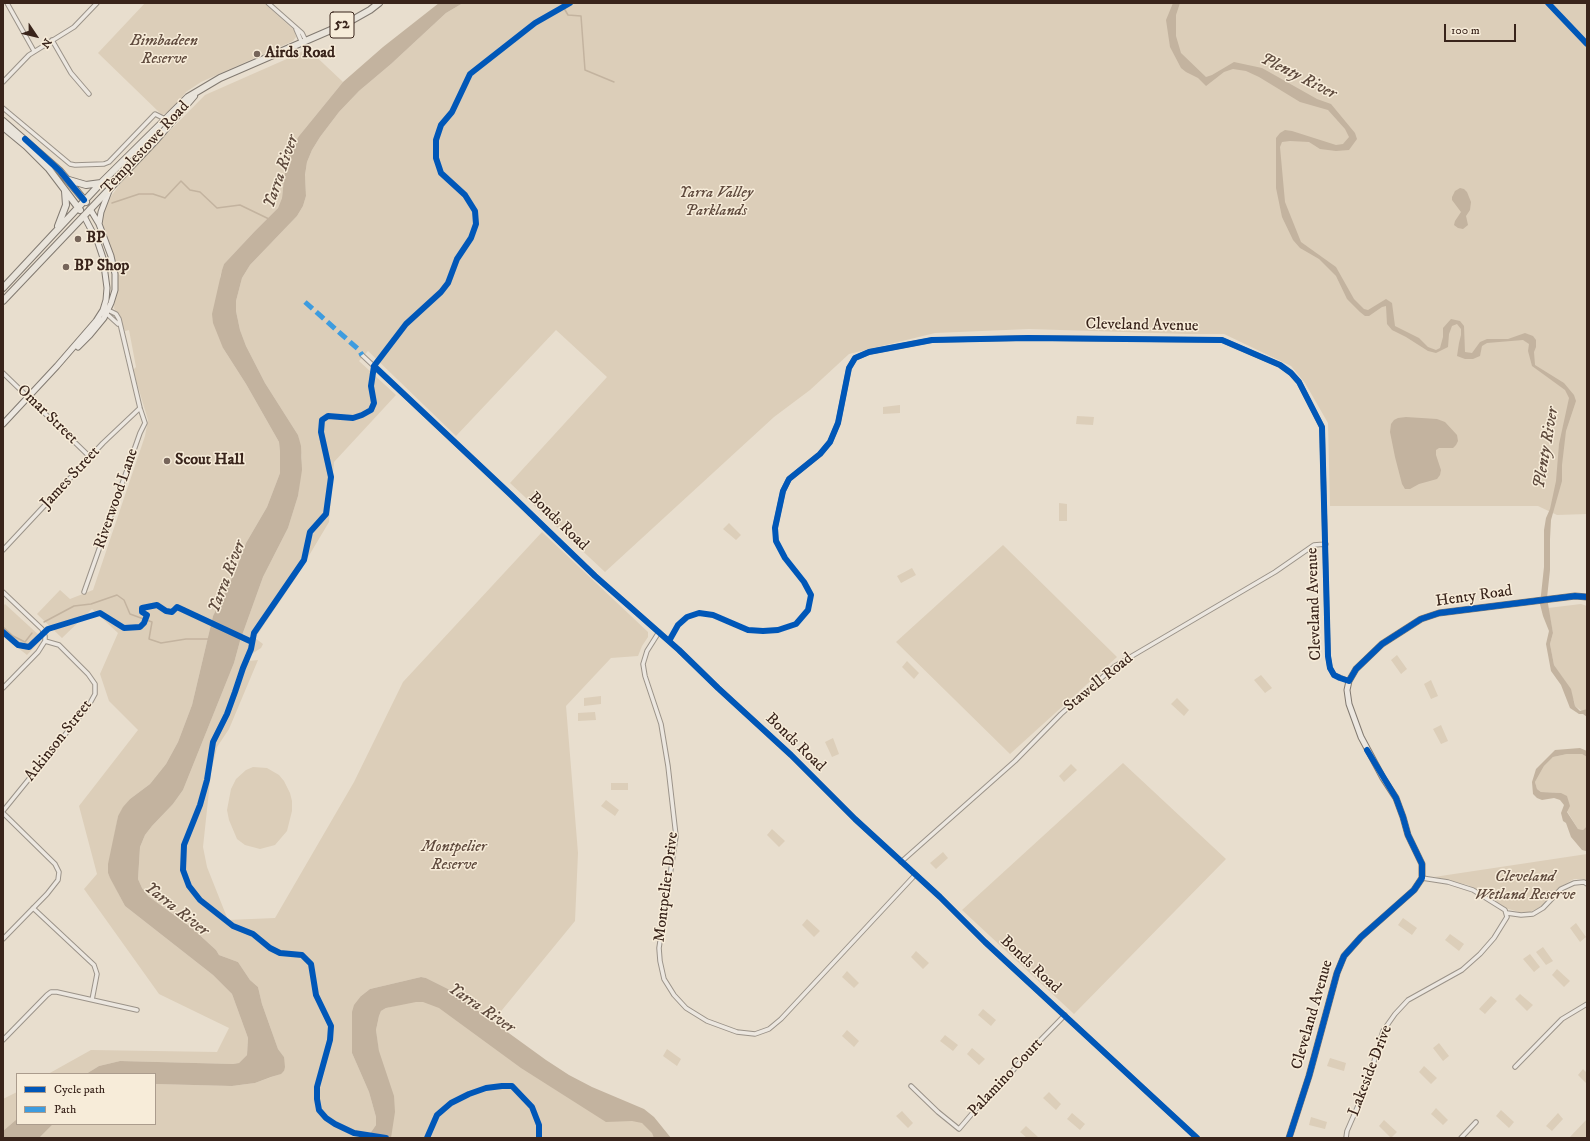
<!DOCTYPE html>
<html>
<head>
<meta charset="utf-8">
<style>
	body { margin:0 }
	#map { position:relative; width:1590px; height:1141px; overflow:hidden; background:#e8dece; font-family:"IM FELL DW Pica",serif }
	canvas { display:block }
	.frame { position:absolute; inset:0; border:4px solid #39241b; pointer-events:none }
	.legend { position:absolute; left:16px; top:1073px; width:140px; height:52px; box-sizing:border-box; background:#f7ecd9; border:1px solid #ab9c8d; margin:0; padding:5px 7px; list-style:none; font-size:12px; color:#39241b }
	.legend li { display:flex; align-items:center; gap:8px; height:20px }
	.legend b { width:20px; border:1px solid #ab9c8d }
	.north { position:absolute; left:16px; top:16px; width:40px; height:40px; -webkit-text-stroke:3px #f7ecd9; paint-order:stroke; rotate:125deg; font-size:11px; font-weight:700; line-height:16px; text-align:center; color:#39241b }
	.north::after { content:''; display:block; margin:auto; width:14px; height:18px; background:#39241b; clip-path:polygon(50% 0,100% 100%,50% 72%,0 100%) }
	.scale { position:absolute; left:1444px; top:24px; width:72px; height:18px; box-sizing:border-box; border:2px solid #39241b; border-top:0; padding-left:5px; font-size:12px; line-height:14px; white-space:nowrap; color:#39241b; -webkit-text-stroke:3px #f7ecd9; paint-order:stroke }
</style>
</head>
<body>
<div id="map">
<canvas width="1590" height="1141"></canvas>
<div class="frame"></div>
<ul class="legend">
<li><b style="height:5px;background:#0057b8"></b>Cycle path</li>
<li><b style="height:5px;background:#3e9cdf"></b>Path</li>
</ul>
<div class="north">N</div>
<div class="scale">100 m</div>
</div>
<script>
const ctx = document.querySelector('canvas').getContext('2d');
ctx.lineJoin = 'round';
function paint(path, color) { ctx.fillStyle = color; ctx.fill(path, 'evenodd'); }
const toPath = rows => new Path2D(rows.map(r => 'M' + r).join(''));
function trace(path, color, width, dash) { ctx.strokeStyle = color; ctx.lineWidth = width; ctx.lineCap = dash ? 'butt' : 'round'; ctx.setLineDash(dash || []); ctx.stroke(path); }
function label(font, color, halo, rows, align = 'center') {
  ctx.font = font + ' "IM FELL DW Pica",serif'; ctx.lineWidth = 3; ctx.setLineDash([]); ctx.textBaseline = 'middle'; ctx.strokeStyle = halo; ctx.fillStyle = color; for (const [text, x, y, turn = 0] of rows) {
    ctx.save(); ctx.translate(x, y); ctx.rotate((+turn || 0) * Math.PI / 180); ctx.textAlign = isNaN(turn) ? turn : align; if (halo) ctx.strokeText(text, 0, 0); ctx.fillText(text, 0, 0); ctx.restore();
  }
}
paint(toPath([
	[145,3,264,3,295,31,296,37,293,41,201,82,186,92,170,111,162,115,98,53],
	[463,3,1587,3,1587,514,1557,515,1538,506,1330,506,1328,423,1305,383,1291,366,1224,334,1188,334,1029,329,935,333,849,354,810,390,774,417,605,572,510,483,607,377,556,330,456,436,368,351,359,361,396,395,334,462,329,522,295,579,255,638,263,644,261,648,250,655,249,661,258,660,229,729,217,747,211,772,203,847,207,867,228,920,275,918,354,782,403,682,542,532,648,632,648,637,642,646,638,656,611,658,566,706,578,853,575,921,493,1021,448,989,426,978,421,977,370,989,361,996,352,1036,352,1053,369,1092,376,1117,376,1125,367,1138,39,1138,53,1124,155,1124,155,1084,232,1086,255,1083,280,1074,284,1071,284,1057,278,1049,262,1004,258,987,250,980,238,962,219,955,216,950,192,928,148,896,142,888,138,879,140,847,145,835,152,826,173,804,183,790,234,663,240,641,263,577,288,528,298,496,302,458,298,435,265,383,246,346,240,330,236,311,236,301,242,278,250,265,297,216,303,206,306,196,305,176,307,162,312,150,320,137,339,112,359,91,391,64,446,13],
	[307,48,343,82,299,136,284,178,282,198,278,208,254,232,224,264,220,277,223,348,246,384,279,442,280,452,280,473,267,507,246,543,236,570,213,616,192,705,178,742,166,764,150,784,130,799,118,816,108,873,125,906,213,975,232,994,248,1038,247,1055,239,1063,233,1064,120,1061,99,1066,86,1074,48,1074,91,1050,217,1052,229,1028,159,994,84,889,97,874,79,806,138,730,109,701,100,674,118,633,92,609,62,638,37,614,60,590,70,599,93,590,145,436,148,420,133,370,136,367,129,330,125,331,114,308,117,278,113,253,101,224,101,217,106,206,112,195,130,171,205,95,298,54],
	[900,405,900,413,883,414,883,407],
	[1077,416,1094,417,1093,425,1076,424],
	[1059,503,1067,504,1067,521,1059,521],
	[729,523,741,535,736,540,723,529],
	[1003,545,1117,657,1010,754,896,642],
	[912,568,916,575,901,583,897,576],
	[5,604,41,637,41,640,27,655,3,636,3,606],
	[1581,604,1587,606,1587,709,1582,711,1575,706,1574,701,1565,682,1554,665,1550,644,1553,633,1548,608],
	[1397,655,1407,669,1401,674,1391,660],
	[907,661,919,673,914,679,902,667],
	[1261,675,1272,688,1265,693,1254,680],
	[1431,680,1438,696,1431,699,1424,684],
	[601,696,601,704,584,706,584,698],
	[1177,698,1189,710,1184,716,1171,704],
	[595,712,596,720,578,721,578,713],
	[1441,725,1448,741,1441,744,1433,729],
	[833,738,839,754,832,757,825,742],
	[1567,754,1582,754,1587,757,1587,826,1583,830,1578,829,1567,811,1561,793,1541,792,1537,789,1535,782,1544,766,1553,757],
	[1123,763,1226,859,1074,1014,962,910],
	[1071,764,1077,770,1064,782,1059,776],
	[253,767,267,768,279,775,284,781,290,793,292,801,292,811,287,831,275,845,260,849,245,845,237,839,229,820,227,810,231,789,236,779,246,770],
	[611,783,628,783,628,790,611,790],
	[606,800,619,810,615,816,601,806],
	[772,829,785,841,779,847,767,835],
	[943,852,948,858,936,869,930,863],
	[1587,854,1587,881,1582,879,1574,879,1560,887,1542,906,1530,912,1519,912,1505,908,1468,885,1434,877],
	[1403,918,1417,928,1412,935,1398,925],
	[807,919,820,931,814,937,802,925],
	[1576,923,1586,937,1580,942,1570,928],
	[1450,934,1464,944,1459,951,1445,940],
	[1543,947,1553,961,1546,965,1536,952],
	[916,951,929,963,923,969,911,957],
	[1530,954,1540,967,1534,972,1523,959],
	[1557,969,1570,981,1564,987,1552,975],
	[847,971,859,983,854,988,842,977],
	[1520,994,1533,1005,1527,1011,1515,999],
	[1491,996,1497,1001,1485,1014,1479,1009],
	[428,997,641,1118,657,1138,390,1138,376,1030,379,1016,381,1011,386,1008],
	[983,1009,996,1020,991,1026,978,1015],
	[847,1030,859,1041,854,1047,842,1036],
	[945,1035,958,1045,953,1051,940,1041],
	[1439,1043,1449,1056,1443,1061,1433,1048],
	[972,1048,985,1059,979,1065,967,1054],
	[667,1049,681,1059,677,1066,663,1056],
	[1330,1058,1346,1063,1344,1071,1327,1066],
	[1424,1066,1437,1078,1431,1084,1419,1072],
	[1583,1069,1587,1073,1587,1084,1578,1075],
	[17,1092,17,1119,3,1131,3,1099],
	[1049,1092,1061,1104,1056,1110,1043,1098],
	[1436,1108,1448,1120,1443,1125,1431,1114],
	[1501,1110,1514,1122,1509,1128,1496,1116],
	[902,1111,913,1123,908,1128,896,1116],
	[1072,1113,1085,1124,1080,1130,1067,1119],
	[1558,1113,1563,1119,1552,1131,1546,1126],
	[1311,1117,1327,1122,1325,1129,1309,1125],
	[1587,1119,1587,1138,1569,1138],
	[1384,1120,1397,1132,1391,1138,1379,1126],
	[1026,1126,1038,1137,1038,1138,1027,1138,1020,1132]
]), '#dcceb9');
paint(toPath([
	[439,3,463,3,446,13,391,64,359,91,339,112,320,137,312,150,307,162,305,175,306,196,303,206,297,216,250,265,242,278,236,301,236,311,240,330,246,346,265,383,298,435,301,446,302,470,298,496,288,528,263,577,240,641,234,663,183,790,173,804,152,826,145,835,140,847,138,879,142,888,148,896,192,928,216,950,219,955,238,962,250,980,258,987,262,1004,278,1049,284,1057,285,1067,284,1071,281,1074,271,1077,255,1083,232,1086,155,1084,155,1074,86,1074,99,1066,120,1061,233,1064,239,1063,247,1055,248,1038,232,994,213,975,125,906,110,878,108,873,108,864,118,816,123,807,130,799,150,784,166,764,178,742,192,705,213,616,236,570,246,543,267,507,280,473,280,452,279,442,246,384,223,348,213,323,212,314,222,270,224,264,254,232,278,208,282,198,284,178,290,151,299,136,343,82,383,47],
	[1173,3,1180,3,1176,15,1176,36,1181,53,1206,77,1212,75,1234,62,1262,68,1317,99,1331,104,1355,133,1357,139,1349,150,1336,151,1320,149,1309,142,1290,141,1282,142,1280,147,1285,202,1301,242,1336,267,1354,299,1364,309,1368,310,1386,299,1392,303,1395,326,1419,338,1428,347,1436,350,1440,348,1443,337,1443,328,1451,319,1460,321,1464,326,1465,352,1472,353,1480,342,1487,339,1508,339,1525,333,1533,336,1536,340,1536,347,1534,352,1535,365,1564,383,1574,395,1576,401,1566,431,1562,465,1562,481,1551,520,1550,539,1550,570,1547,598,1553,633,1550,644,1554,665,1571,689,1575,706,1580,711,1587,709,1587,717,1583,714,1579,714,1570,708,1561,685,1551,671,1546,644,1549,631,1543,616,1540,604,1544,567,1544,530,1546,518,1550,509,1556,481,1559,444,1569,398,1565,390,1532,366,1528,351,1529,344,1523,340,1487,343,1482,346,1480,356,1473,359,1465,359,1457,356,1459,343,1461,335,1461,329,1457,324,1452,326,1449,334,1448,347,1436,353,1428,351,1406,337,1392,330,1387,324,1386,306,1382,307,1369,316,1365,316,1360,312,1347,299,1336,276,1319,259,1300,248,1293,240,1282,217,1276,188,1276,138,1280,133,1285,130,1292,131,1336,145,1343,144,1349,137,1345,129,1328,110,1300,102,1259,77,1246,71,1233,69,1224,72,1206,86,1198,78,1186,72,1181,68,1170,47,1166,20],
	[1460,188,1464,189,1467,192,1471,202,1470,210,1466,216,1468,225,1463,229,1458,228,1454,225,1455,221,1461,212,1452,200,1452,197,1455,191],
	[1406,417,1437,419,1445,422,1457,435,1458,441,1456,445,1453,448,1439,448,1436,450,1436,455,1441,470,1440,475,1437,479,1419,484,1410,489,1405,489,1402,484,1395,457,1390,432,1391,424,1394,420,1398,418],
	[1580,748,1587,751,1587,757,1582,754,1567,754,1553,757,1544,766,1535,782,1537,789,1541,792,1561,793,1567,796,1570,806,1567,812,1578,829,1583,830,1587,826,1586,851,1582,850,1571,837,1566,823,1563,821,1561,813,1564,805,1560,800,1554,798,1542,800,1537,798,1533,794,1532,782,1536,769,1555,750],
	[421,977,426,978,448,989,546,1060,569,1075,592,1087,644,1109,654,1117,671,1138,654,1138,652,1133,642,1123,632,1121,606,1122,521,1068,439,1008,423,1002,416,1002,386,1008,381,1011,379,1016,376,1030,379,1051,394,1096,395,1112,391,1138,367,1138,376,1125,376,1117,369,1092,352,1053,352,1012,354,1005,361,996,370,989],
	[17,1119,17,1124,53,1124,39,1138,3,1138,3,1131]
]), '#c3b39f');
trace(toPath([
	[561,3,568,15,581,16,585,70,614,82],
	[112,203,139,194,153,194,165,198,181,181,190,190,200,192,217,208,240,205,269,219],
	[44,622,74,606,91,604,117,595,124,600,130,614,152,622,149,639,161,643,186,639,208,639],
	[3,627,13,636,25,642,32,633]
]), '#c3b39f', 1.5);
const street = toPath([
	[7,3,34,51],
	[268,3,302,33,306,41],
	[296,29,302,43],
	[52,40,71,73,89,94],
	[3,82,29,55,74,27,97,3],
	[3,108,70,164,75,165,104,164,109,162,155,114,165,119],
	[107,314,118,324],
	[362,355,510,494,595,576,679,650,718,688,791,755,855,819,940,897,985,942,1197,1138],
	[3,373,90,457],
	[775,528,783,491,789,479,820,454,830,442,838,423,849,368,855,358,869,352,932,340,1028,338,1222,340,1280,365,1291,373,1299,382,1322,427,1328,656,1330,668,1334,675,1349,681],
	[3,550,103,443,140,408],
	[3,592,42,629,45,636,45,641,38,652,3,688],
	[84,592,140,433,145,423,140,408,119,319,116,314,108,310],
	[659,632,647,651,643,664,645,676,661,724,668,766,676,836,659,948,660,961,664,979,674,995,686,1008,707,1021,737,1032,755,1034,769,1029,781,1019,915,875],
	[3,811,89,705,95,694,95,684,88,674,59,645,45,641],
	[3,813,55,864,59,872,58,880,47,894,3,939],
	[901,862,1015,761,1061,714,1115,666,1275,572,1314,545,1326,544],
	[33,908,94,965,97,974,92,1000],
	[1507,913,1521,915,1533,914,1543,908,1561,889,1574,883,1584,882,1587,884],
	[3,1040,47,995,51,992,57,992,137,1010],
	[1515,1067,1562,1019,1587,1004],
	[911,1086,938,1112,959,1129,982,1102,1006,1079,1024,1057,1065,1015],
	[1346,1138,1347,1131,1367,1085,1383,1031,1395,1014,1408,1000,1462,970,1480,954,1494,938,1507,917,1505,910,1473,890,1448,882,1422,878],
	[1461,1138,1476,1122]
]);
const secondary = toPath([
	[99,224,101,212,109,191],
	[78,347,90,335,104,318,111,303,115,290,115,274,111,256,99,224,90,209],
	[3,424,57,366,96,321,103,310,106,300,107,288,103,258,98,243,84,216],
	[1289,1138,1309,1076,1337,973,1344,956,1361,937,1414,890,1422,878,1422,864,1408,835,1403,817,1396,798,1383,778,1361,737,1349,704,1347,690,1349,681,1356,669,1382,644,1421,619,1439,613,1575,596,1587,597]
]);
const primary = toPath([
	[3,121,60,171,86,202],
	[3,127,26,146,49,169,80,210],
	[69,180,86,185,101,183],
	[58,226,66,205,65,191],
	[3,288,101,183,188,97,220,78,347,23,370,10,379,3],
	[3,301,156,140,194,96]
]);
trace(street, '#9b9389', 5.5);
trace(secondary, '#827a71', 7);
trace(primary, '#827a71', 8);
trace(street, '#ece7e0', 3.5);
trace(secondary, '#ece7e0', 5);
trace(primary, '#e9e4db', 6);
trace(toPath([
	[305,302,358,349,362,355]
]), '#3e9cdf', 5, [10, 5]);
trace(toPath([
	[1548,3,1587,44],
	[25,139,60,171,84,200],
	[374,366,510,494,595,576,679,650,718,688,791,755,855,819,940,897,985,942,1197,1138],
	[3,632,18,645,29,647,48,629,100,613,124,628,140,627,144,623,147,615,142,612,142,608,157,605,166,611,172,612,177,607,252,642],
	[669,641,678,625,687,617,699,613,713,615,748,630,763,631,778,630,796,624,808,610,811,595,804,582,785,558,776,541,775,528,783,491,789,479,820,454,830,442,838,423,849,368,855,358,869,352,932,340,1028,338,1222,340,1280,365,1291,373,1299,382,1322,427,1328,656,1330,668,1334,675,1340,678,1349,681,1356,669,1382,644,1421,619,1439,613,1575,596,1587,597],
	[386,1138,354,1133,335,1124,326,1118,319,1110,317,1099,317,1087,330,1040,331,1026,316,995,311,964,302,955,280,953,270,948,253,934,233,926,200,900,189,886,183,870,184,845,200,805,207,780,213,742,227,714,235,692,243,668,251,649,254,633,304,560,310,532,326,514,331,477,321,432,322,420,328,416,353,418,362,415,371,410,374,403,371,386,374,366,406,324,441,292,448,283,457,259,471,238,476,224,475,211,465,195,441,173,436,158,436,140,441,125,452,112,470,74,535,23,570,3],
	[427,1138,437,1115,451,1103,469,1094,486,1088,502,1086,512,1086,532,1107,539,1125,539,1138],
	[1289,1138,1309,1076,1337,973,1344,956,1361,937,1414,890,1422,878,1422,864,1408,835,1403,817,1396,798,1367,750]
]), '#0057b8', 6);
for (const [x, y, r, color] of [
	[257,54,4,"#76655a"],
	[78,239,4,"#76655a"],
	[66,267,4,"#76655a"],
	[167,461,4,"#76655a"]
]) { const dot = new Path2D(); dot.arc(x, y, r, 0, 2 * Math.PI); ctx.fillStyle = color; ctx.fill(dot); trace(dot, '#f7ecd9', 1.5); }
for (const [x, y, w] of [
	[342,25,24]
]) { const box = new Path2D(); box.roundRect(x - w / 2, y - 13, w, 26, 3); ctx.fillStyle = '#f7ecd9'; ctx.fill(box); trace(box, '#39241b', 1); }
label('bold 15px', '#39241b', null, [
	["52",342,25]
]);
label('italic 16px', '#604b3e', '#f7ecd9', [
	["Bimbadeen",164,42],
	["Reserve",164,60],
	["Yarra Valley",716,194],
	["Parklands",716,212],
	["Montpelier",454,848],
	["Reserve",454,866],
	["Cleveland",1525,878],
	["Wetland Reserve",1525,896]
]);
label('bold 16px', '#39241b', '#f7ecd9', [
	["Airds Road",265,54],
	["BP",86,239],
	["BP Shop",74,267],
	["Scout Hall",175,461]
], 'left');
label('16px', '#39241b', '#f7ecd9', [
	["Templestowe Road",146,148,-47],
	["Cleveland Avenue",1142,326,1],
	["Omar Street",47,415,44],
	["James Street",71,478,-47],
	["Riverwood Lane",117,499,-71],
	["Bonds Road",558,522,44],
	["Henty Road",1474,597,-8],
	["Cleveland Avenue",1315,604,-92],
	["Stawell Road",1099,683,-39],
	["Atkinson Street",59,741,-52],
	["Bonds Road",795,743,44],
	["Montpelier Drive",667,887,-83],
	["Bonds Road",1030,965,43],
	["Cleveland Avenue",1313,1015,-74],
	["Lakeside Drive",1371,1071,-69],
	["Palamino Court",1006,1078,-47]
]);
label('italic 17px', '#5e4a3d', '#f7ecd9', [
	["Plenty River",1298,77,27],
	["Yarra River",282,172,-71],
	["Plenty River",1547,448,-80],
	["Yarra River",228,577,-69],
	["Yarra River",176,910,38],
	["Yarra River",481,1009,34]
]);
</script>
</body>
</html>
